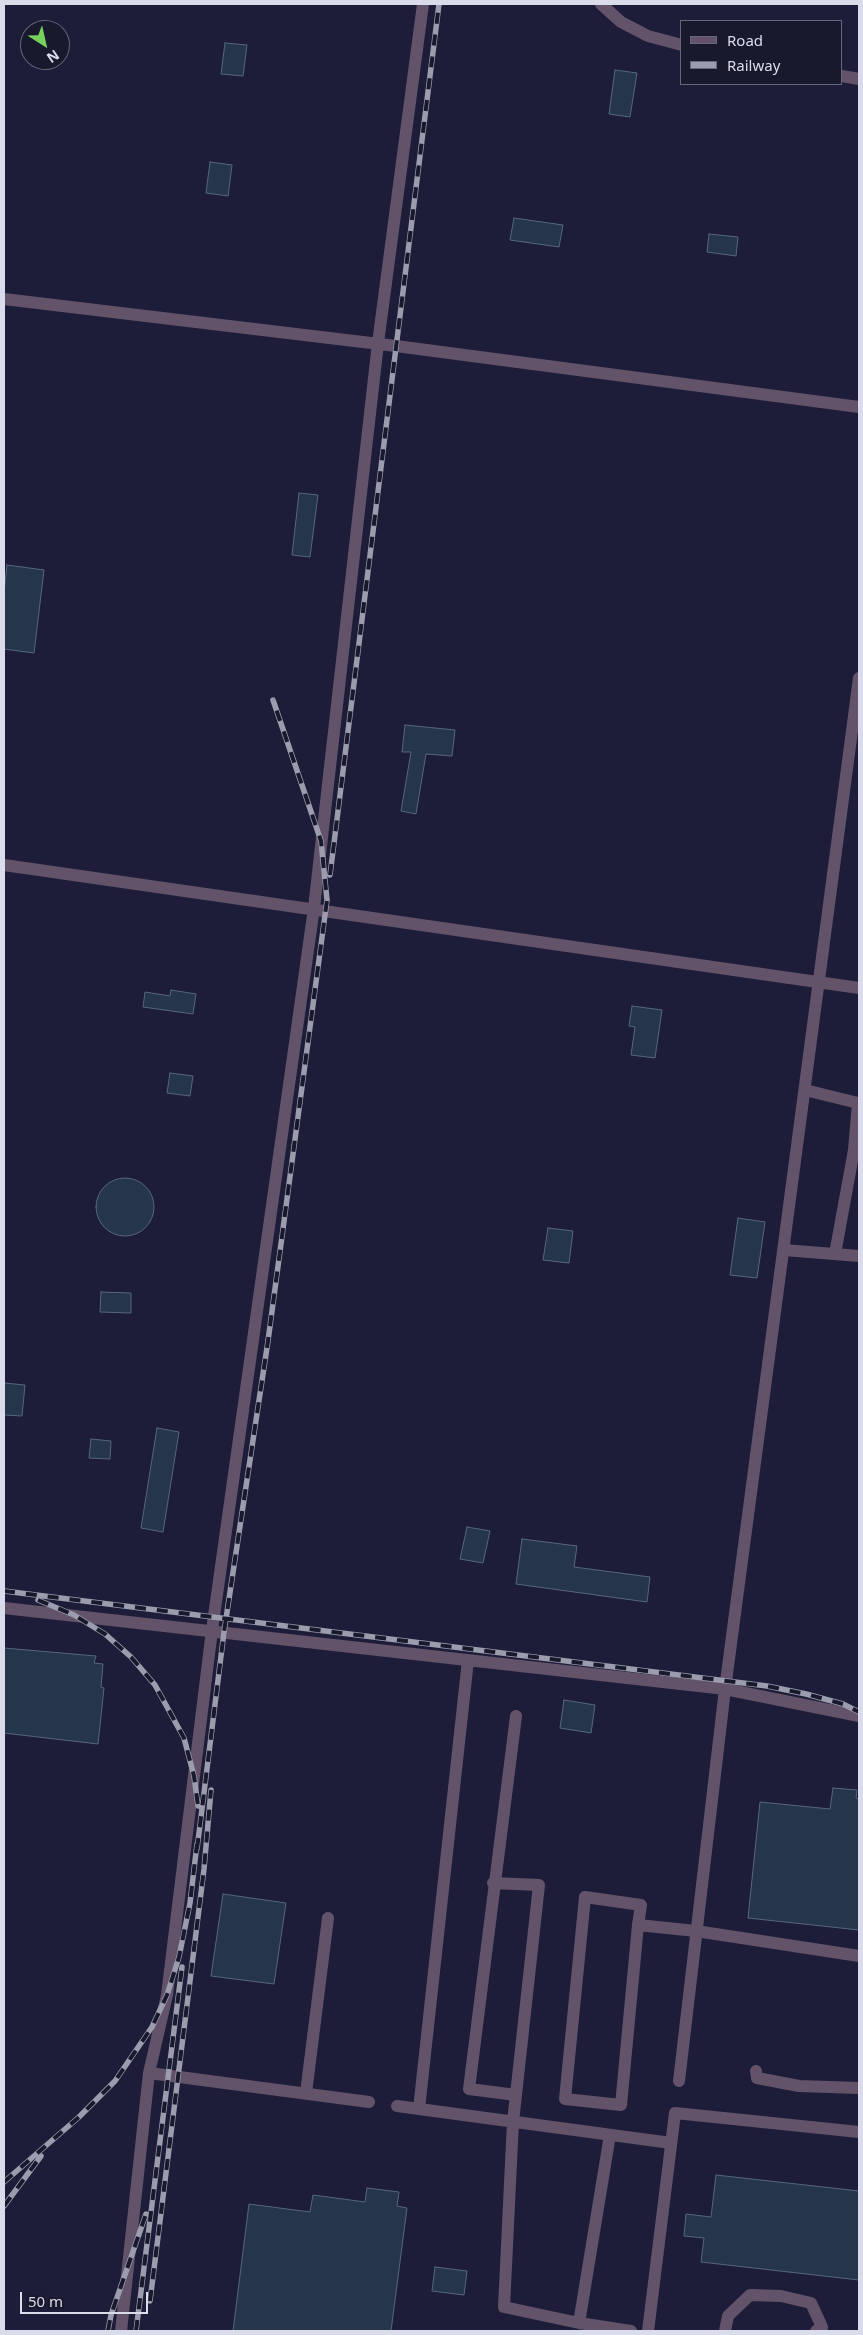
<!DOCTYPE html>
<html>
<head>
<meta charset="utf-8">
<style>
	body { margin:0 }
	#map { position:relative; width:863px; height:2335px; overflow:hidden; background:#19192e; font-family:"Noto Sans",sans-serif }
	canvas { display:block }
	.frame { position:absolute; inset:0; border:5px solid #dbdceb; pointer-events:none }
	.legend { position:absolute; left:680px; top:20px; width:162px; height:65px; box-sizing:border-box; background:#19192e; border:1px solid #67677a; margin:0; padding:6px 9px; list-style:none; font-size:15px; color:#dbdceb }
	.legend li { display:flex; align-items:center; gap:10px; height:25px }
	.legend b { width:25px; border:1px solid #67677a }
	.north { position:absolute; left:20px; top:20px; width:50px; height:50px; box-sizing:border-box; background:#19192e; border:1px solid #67677a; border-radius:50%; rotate:145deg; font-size:14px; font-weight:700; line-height:20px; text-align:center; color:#dbdceb }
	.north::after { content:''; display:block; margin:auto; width:18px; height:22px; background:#76d25a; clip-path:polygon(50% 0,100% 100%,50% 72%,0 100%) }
	.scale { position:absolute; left:20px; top:2292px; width:128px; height:22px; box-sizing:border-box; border:2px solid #dbdceb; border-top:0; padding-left:6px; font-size:15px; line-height:18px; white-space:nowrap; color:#dbdceb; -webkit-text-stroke:4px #19192e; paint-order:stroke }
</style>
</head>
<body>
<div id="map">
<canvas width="863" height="2335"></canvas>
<div class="frame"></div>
<ul class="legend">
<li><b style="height:6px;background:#62536b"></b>Road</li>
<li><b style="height:6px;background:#9b9cad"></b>Railway</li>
</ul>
<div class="north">N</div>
<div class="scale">50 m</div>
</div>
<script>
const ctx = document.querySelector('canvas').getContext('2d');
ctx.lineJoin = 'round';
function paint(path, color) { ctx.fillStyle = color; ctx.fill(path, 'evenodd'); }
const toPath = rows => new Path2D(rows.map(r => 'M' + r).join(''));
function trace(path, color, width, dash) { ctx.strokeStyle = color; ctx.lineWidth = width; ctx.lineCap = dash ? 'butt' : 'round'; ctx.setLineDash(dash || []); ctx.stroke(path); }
paint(toPath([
	[4,4,859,4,859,2331,4,2331],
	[682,21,842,21,842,84,682,84],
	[30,30,60,30,60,60,30,60]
]), '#1e1d39');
const building = toPath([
	[225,43,247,45,243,76,221,74,225,43],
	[615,70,637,73,630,117,609,114,615,70],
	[210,162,232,165,228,196,206,193,210,162],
	[514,218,563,225,559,247,510,240,514,218],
	[709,234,738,237,736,256,707,252,709,234],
	[299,493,318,495,310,557,292,555,299,493],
	[7,565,44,570,34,653,4,649,4,592,7,565],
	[405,725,455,730,452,756,426,754,416,814,401,811,411,752,402,752,405,725],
	[171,990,196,994,193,1014,143,1007,145,992,170,996,171,990],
	[632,1006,662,1010,655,1058,631,1055,635,1027,629,1026,632,1006],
	[170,1073,193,1076,190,1096,167,1093,170,1073],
	'96 1207a29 29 0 1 1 58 0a29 29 0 1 1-58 0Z',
	[738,1218,765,1222,757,1278,730,1275,738,1218],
	[548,1228,573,1231,569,1263,543,1260,548,1228],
	[101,1292,131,1293,131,1313,100,1312,101,1292],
	[4,1383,25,1385,22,1416,4,1415,4,1383],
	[157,1428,179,1432,163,1532,141,1528,157,1428],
	[91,1439,111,1441,110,1459,89,1458,91,1439],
	[467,1527,490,1531,483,1563,460,1559,467,1527],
	[522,1539,577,1546,574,1567,650,1577,647,1602,516,1584,522,1539],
	[4,1648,96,1656,94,1663,103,1664,101,1687,104,1688,98,1744,4,1733,4,1648],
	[564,1700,595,1705,591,1733,560,1728,564,1700],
	[833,1788,857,1790,856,1798,859,1799,859,1930,748,1918,760,1802,830,1809,833,1788],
	[223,1894,286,1903,274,1984,211,1976,223,1894],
	[716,2175,859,2191,859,2280,701,2262,704,2238,684,2236,686,2214,711,2217,716,2175],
	[367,2188,399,2192,397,2206,407,2208,391,2331,233,2331,249,2204,310,2212,313,2195,365,2202,367,2188],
	[435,2267,467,2271,464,2295,432,2291,435,2267]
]);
paint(building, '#26364a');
trace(building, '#55677d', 1);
trace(toPath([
	[601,4,621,22,648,36,682,45],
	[842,76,859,79],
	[4,299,396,346,859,407],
	[4,865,859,988],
	[805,1090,858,1103,854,1150,835,1254],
	[784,1250,859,1256],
	[4,1608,725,1689,859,1716],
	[516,1716,469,2089,516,2095],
	[493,1883,539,1885,513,2122,504,2307,579,2323],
	[638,1925,621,2105,565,2099,585,1897,641,1905,638,1925,696,1931,859,1956],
	[756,2071,757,2078,799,2086,859,2088],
	[149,2073,369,2102],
	[679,2081,725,1689,859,678],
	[306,2093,328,1918],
	[397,2106,671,2143],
	[419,2109,468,1660],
	[610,2135,579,2323,631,2331],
	[121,2331,149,2073,167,1995,212,1630,314,908,378,343,423,4],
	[648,2331,675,2113,859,2132],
	[725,2331,728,2316,750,2295,781,2296,811,2303,822,2327,816,2331]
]), '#62536b', 12);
const rail = toPath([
	[330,875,439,4],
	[4,1591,767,1686,806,1694,843,1704,859,1712],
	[38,1600,74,1615,105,1634,131,1657,155,1685,184,1738,194,1776,198,1806],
	[197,1849,224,1632,268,1341,327,900,321,841,273,700],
	[4,2182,79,2117,115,2081,152,2027,167,1995,179,1957,190,1903,197,1844],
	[4,2206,41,2156],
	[150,2301,204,1869,211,1790],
	[108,2331,111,2315,146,2214],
	[136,2331,182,1967]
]);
trace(rail, '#9b9cad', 5.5);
trace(rail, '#19192e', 4, [11]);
</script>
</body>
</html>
